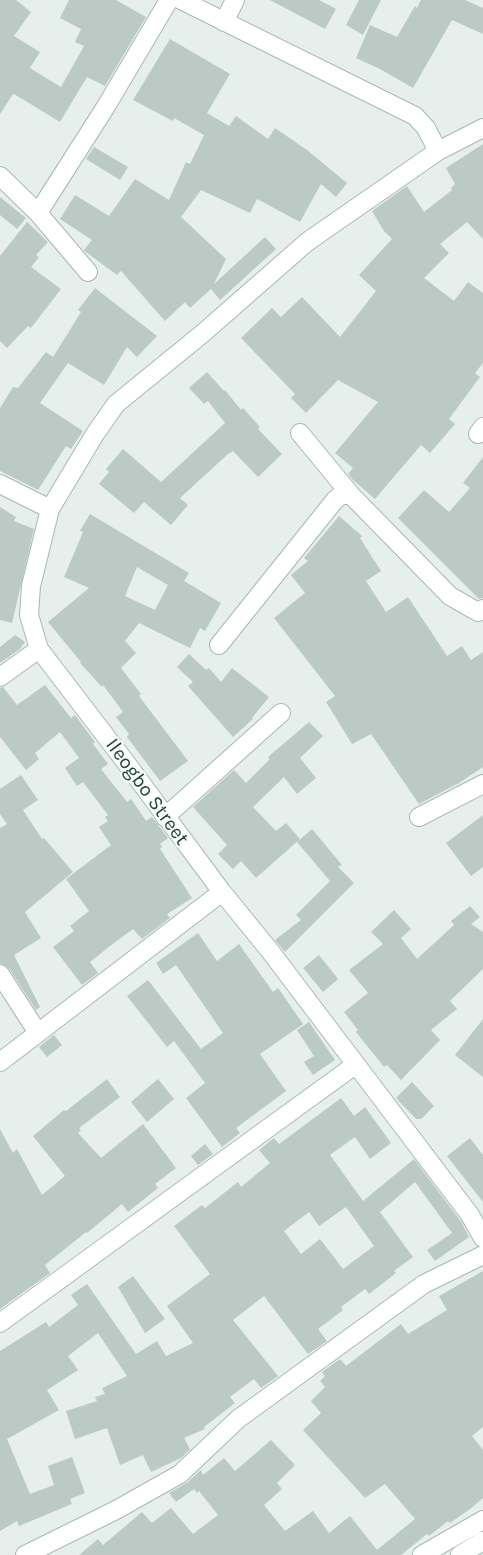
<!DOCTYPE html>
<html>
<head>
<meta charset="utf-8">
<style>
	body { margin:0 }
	canvas { display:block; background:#e6efeb }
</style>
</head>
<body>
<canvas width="483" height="1555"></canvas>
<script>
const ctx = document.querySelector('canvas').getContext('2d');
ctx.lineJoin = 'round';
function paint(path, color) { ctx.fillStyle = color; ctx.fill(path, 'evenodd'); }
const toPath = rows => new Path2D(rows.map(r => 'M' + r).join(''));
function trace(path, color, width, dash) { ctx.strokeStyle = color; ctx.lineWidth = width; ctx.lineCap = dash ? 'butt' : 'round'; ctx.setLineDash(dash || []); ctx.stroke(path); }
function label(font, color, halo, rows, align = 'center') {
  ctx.font = font + ' Karla,sans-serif'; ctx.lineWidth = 4.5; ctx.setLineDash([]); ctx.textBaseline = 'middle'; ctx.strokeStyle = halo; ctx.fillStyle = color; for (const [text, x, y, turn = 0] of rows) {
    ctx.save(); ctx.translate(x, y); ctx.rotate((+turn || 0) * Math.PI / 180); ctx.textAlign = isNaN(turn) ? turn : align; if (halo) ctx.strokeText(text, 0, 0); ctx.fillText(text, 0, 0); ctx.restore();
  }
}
paint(toPath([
	[0,0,16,0,31,12,14,36,40,52,30,68,61,87,84,46,75,42,81,29,60,18,69,0,116,0,146,17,105,86,87,77,60,122,14,94,13,94,0,114],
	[270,0,319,0,336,9,325,29],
	[359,0,381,0,363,35,346,25],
	[421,0,465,0,483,8,483,34,452,20,413,88,380,69,356,58,370,25,397,37,415,6,417,8],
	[170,39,230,74,207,113,229,126,236,116,268,139,275,128,307,150,347,183,336,197,321,184,300,222,257,199,250,213,201,190,181,217,226,259,214,284,265,237,276,249,220,300,211,289,190,308,185,302,165,321,121,271,117,275,86,252,84,250,92,240,60,219,75,195,109,216,135,179,169,200,186,162,190,164,204,135,174,118,173,121,133,100],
	[483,144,483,239,467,222,440,244,449,253,424,278,454,301,468,282,483,293,483,363,475,373,480,377,449,419,455,424,430,453,421,445,375,499,353,480,348,474,353,468,335,453,378,402,338,380,306,413,291,398,295,394,241,338,272,308,281,317,302,297,340,337,376,291,359,275,392,239,384,231,372,211,407,186,424,212,452,190,451,188,455,184,446,168],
	[94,147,128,167,120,180,86,159],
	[0,197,26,218,17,229,0,215],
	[27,222,48,242,36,255,39,257,31,267,61,289,31,328,28,326,7,348,0,341,0,256],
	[95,288,157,336,137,357,127,347,104,385,68,363,40,403,83,431,71,449,66,446,38,490,0,471,0,408,13,387,18,388,46,352,53,357,81,312,78,310],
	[207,372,224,391,225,390,241,410,243,408,260,427,258,429,282,454,258,477,233,451,228,454,180,498,188,505,171,525,144,502,134,513,99,484,109,472,106,469,123,449,161,482,225,423,208,401,204,404,189,388],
	[483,457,483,598,479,599,398,518,424,490,449,512,470,488,463,483],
	[0,507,16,517,14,521,34,529,12,623,0,620],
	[90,514,189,573,184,581,221,603,205,631,200,628,190,648,139,623,125,641,136,653,121,668,141,694,139,696,188,761,160,781,127,737,129,734,116,717,123,712,103,685,102,687,80,663,81,662,48,622,89,588,64,577,83,532,80,531],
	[137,567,168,585,155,610,125,596],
	[339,516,362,536,360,538,381,571,366,581,386,612,408,597,447,656,462,646,471,660,483,652,483,767,459,783,419,804,371,734,352,744,326,702,335,696,274,618,305,593,291,575,308,561,304,558],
	[15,635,25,642,20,649,0,663,0,647],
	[189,654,206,670,209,668,221,682,232,668,269,697,252,718,253,719,233,737,188,686,193,682,177,667],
	[45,685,71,718,75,715,95,742,93,744,108,764,101,769,127,802,131,799,146,821,152,817,168,838,160,844,162,847,160,849,192,898,167,914,170,918,142,939,133,929,110,946,90,962,98,973,82,985,53,947,74,931,70,926,89,911,66,879,111,845,99,827,108,821,105,817,108,815,83,782,77,786,65,768,79,758,60,732,35,753,39,759,26,770,0,737,0,688,3,687,17,705],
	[309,722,323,736,300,758,316,778,297,794,284,777,253,807,276,831,286,823,300,839,256,878,241,861,233,869,218,854,227,845,193,807,234,770,246,783,270,759,268,757],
	[21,775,38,800,23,810,42,839,44,838,73,872,25,912,41,938,14,955,40,1007,36,1010,9,968,0,963,0,828,7,824,0,814,0,789],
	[483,815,483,867,471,876,446,843],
	[312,829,342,865,338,867,354,883,285,952,275,940,301,920,296,915,330,881,297,842],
	[470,906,480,917,471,924,483,932,483,969,450,1001,457,1009,431,1030,440,1040,401,1080,387,1065,384,1067,356,1032,358,1030,344,1012,368,993,349,970,383,944,371,932,394,910,411,929,401,938,417,959,454,925,451,921],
	[198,933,217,961,239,944,273,992,278,988,303,1024,260,1054,286,1091,236,1128,240,1133,222,1147,186,1098,205,1083,174,1041,167,1047,127,996,148,980,201,1049,223,1033,176,965,163,974,156,963],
	[319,955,338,979,323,992,303,968],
	[483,1019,483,1077,455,1055],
	[309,1022,335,1060,313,1075,304,1062,314,1056,297,1030],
	[54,1035,62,1045,47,1057,39,1047],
	[107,1079,120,1097,79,1128,81,1130,78,1133,101,1158,143,1124,176,1168,155,1184,158,1188,128,1212,122,1204,87,1233,86,1232,45,1265,50,1273,0,1309,0,1129,13,1153,17,1149,42,1195,65,1176,33,1136,64,1110,66,1111],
	[158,1079,174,1099,147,1122,131,1102],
	[412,1082,434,1106,421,1119,416,1119,396,1098],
	[341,1098,354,1116,365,1107,391,1143,370,1159,355,1137,330,1155,363,1201,414,1159,462,1223,469,1237,435,1261,427,1250,452,1233,415,1182,380,1212,413,1257,394,1271,396,1273,369,1294,365,1289,341,1307,343,1310,318,1329,327,1341,308,1354,264,1296,233,1320,278,1376,261,1388,254,1379,230,1397,235,1403,204,1427,205,1429,184,1438,190,1449,181,1458,151,1472,143,1455,120,1465,107,1428,75,1439,66,1411,97,1401,95,1397,105,1394,102,1388,127,1376,98,1333,68,1356,78,1370,47,1390,59,1410,7,1439,30,1494,54,1485,48,1466,72,1457,85,1493,70,1499,72,1504,19,1526,17,1521,0,1531,0,1351,46,1322,49,1327,78,1305,71,1295,87,1284,136,1354,157,1341,166,1356,193,1343,167,1306,210,1274,174,1226,202,1205,205,1208,238,1182,241,1187,270,1163,259,1150,274,1138,279,1144],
	[346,1207,374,1246,343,1269,320,1239,301,1254,284,1231,309,1212,319,1226],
	[470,1138,483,1155,483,1202,447,1156],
	[205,1144,213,1154,198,1165,191,1156],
	[483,1271,483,1427,472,1436,483,1450,483,1498,470,1509,450,1523,448,1521,429,1536,427,1534,401,1555,79,1555,98,1539,103,1545,142,1512,152,1523,171,1508,193,1534,218,1515,199,1491,197,1493,194,1489,176,1502,169,1493,188,1482,201,1470,203,1475,224,1458,235,1471,271,1440,295,1465,277,1483,282,1489,264,1505,285,1531,313,1511,329,1533,350,1516,377,1550,415,1519,385,1484,365,1498,303,1430,321,1413,311,1401,325,1387,320,1381,325,1376,322,1372,340,1359,346,1366,401,1324,408,1334,447,1310,439,1296],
	[133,1276,165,1319,145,1333,118,1287]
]), '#bbcac4');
const minor = toPath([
	[181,0,415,116,426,128,438,151],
	[224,22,235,0],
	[483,128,438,151,307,242,202,334,116,404,95,434,50,509,31,586,29,615,39,649,124,760,222,892,270,951,470,1215,483,1238],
	[0,176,38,213,88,272],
	[38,213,105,108,169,0],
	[300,433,351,495,450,596,478,612,483,609],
	[478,434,483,427],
	[0,484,50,509],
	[219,645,335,500,341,495,351,495],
	[0,677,39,649],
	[165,817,281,713],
	[419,817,483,784],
	[0,974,38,1033],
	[0,1062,222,892],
	[0,1323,355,1065],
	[25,1555,116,1510,180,1474,238,1419,424,1284,483,1255],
	[422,1555,483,1520],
	[460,1555,483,1541]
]);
trace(minor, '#a8b8b2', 20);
trace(minor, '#fff', 18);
label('20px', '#24423a', '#f7fbf9', [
	["Ileogbo Street",147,792,54]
]);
</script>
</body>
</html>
